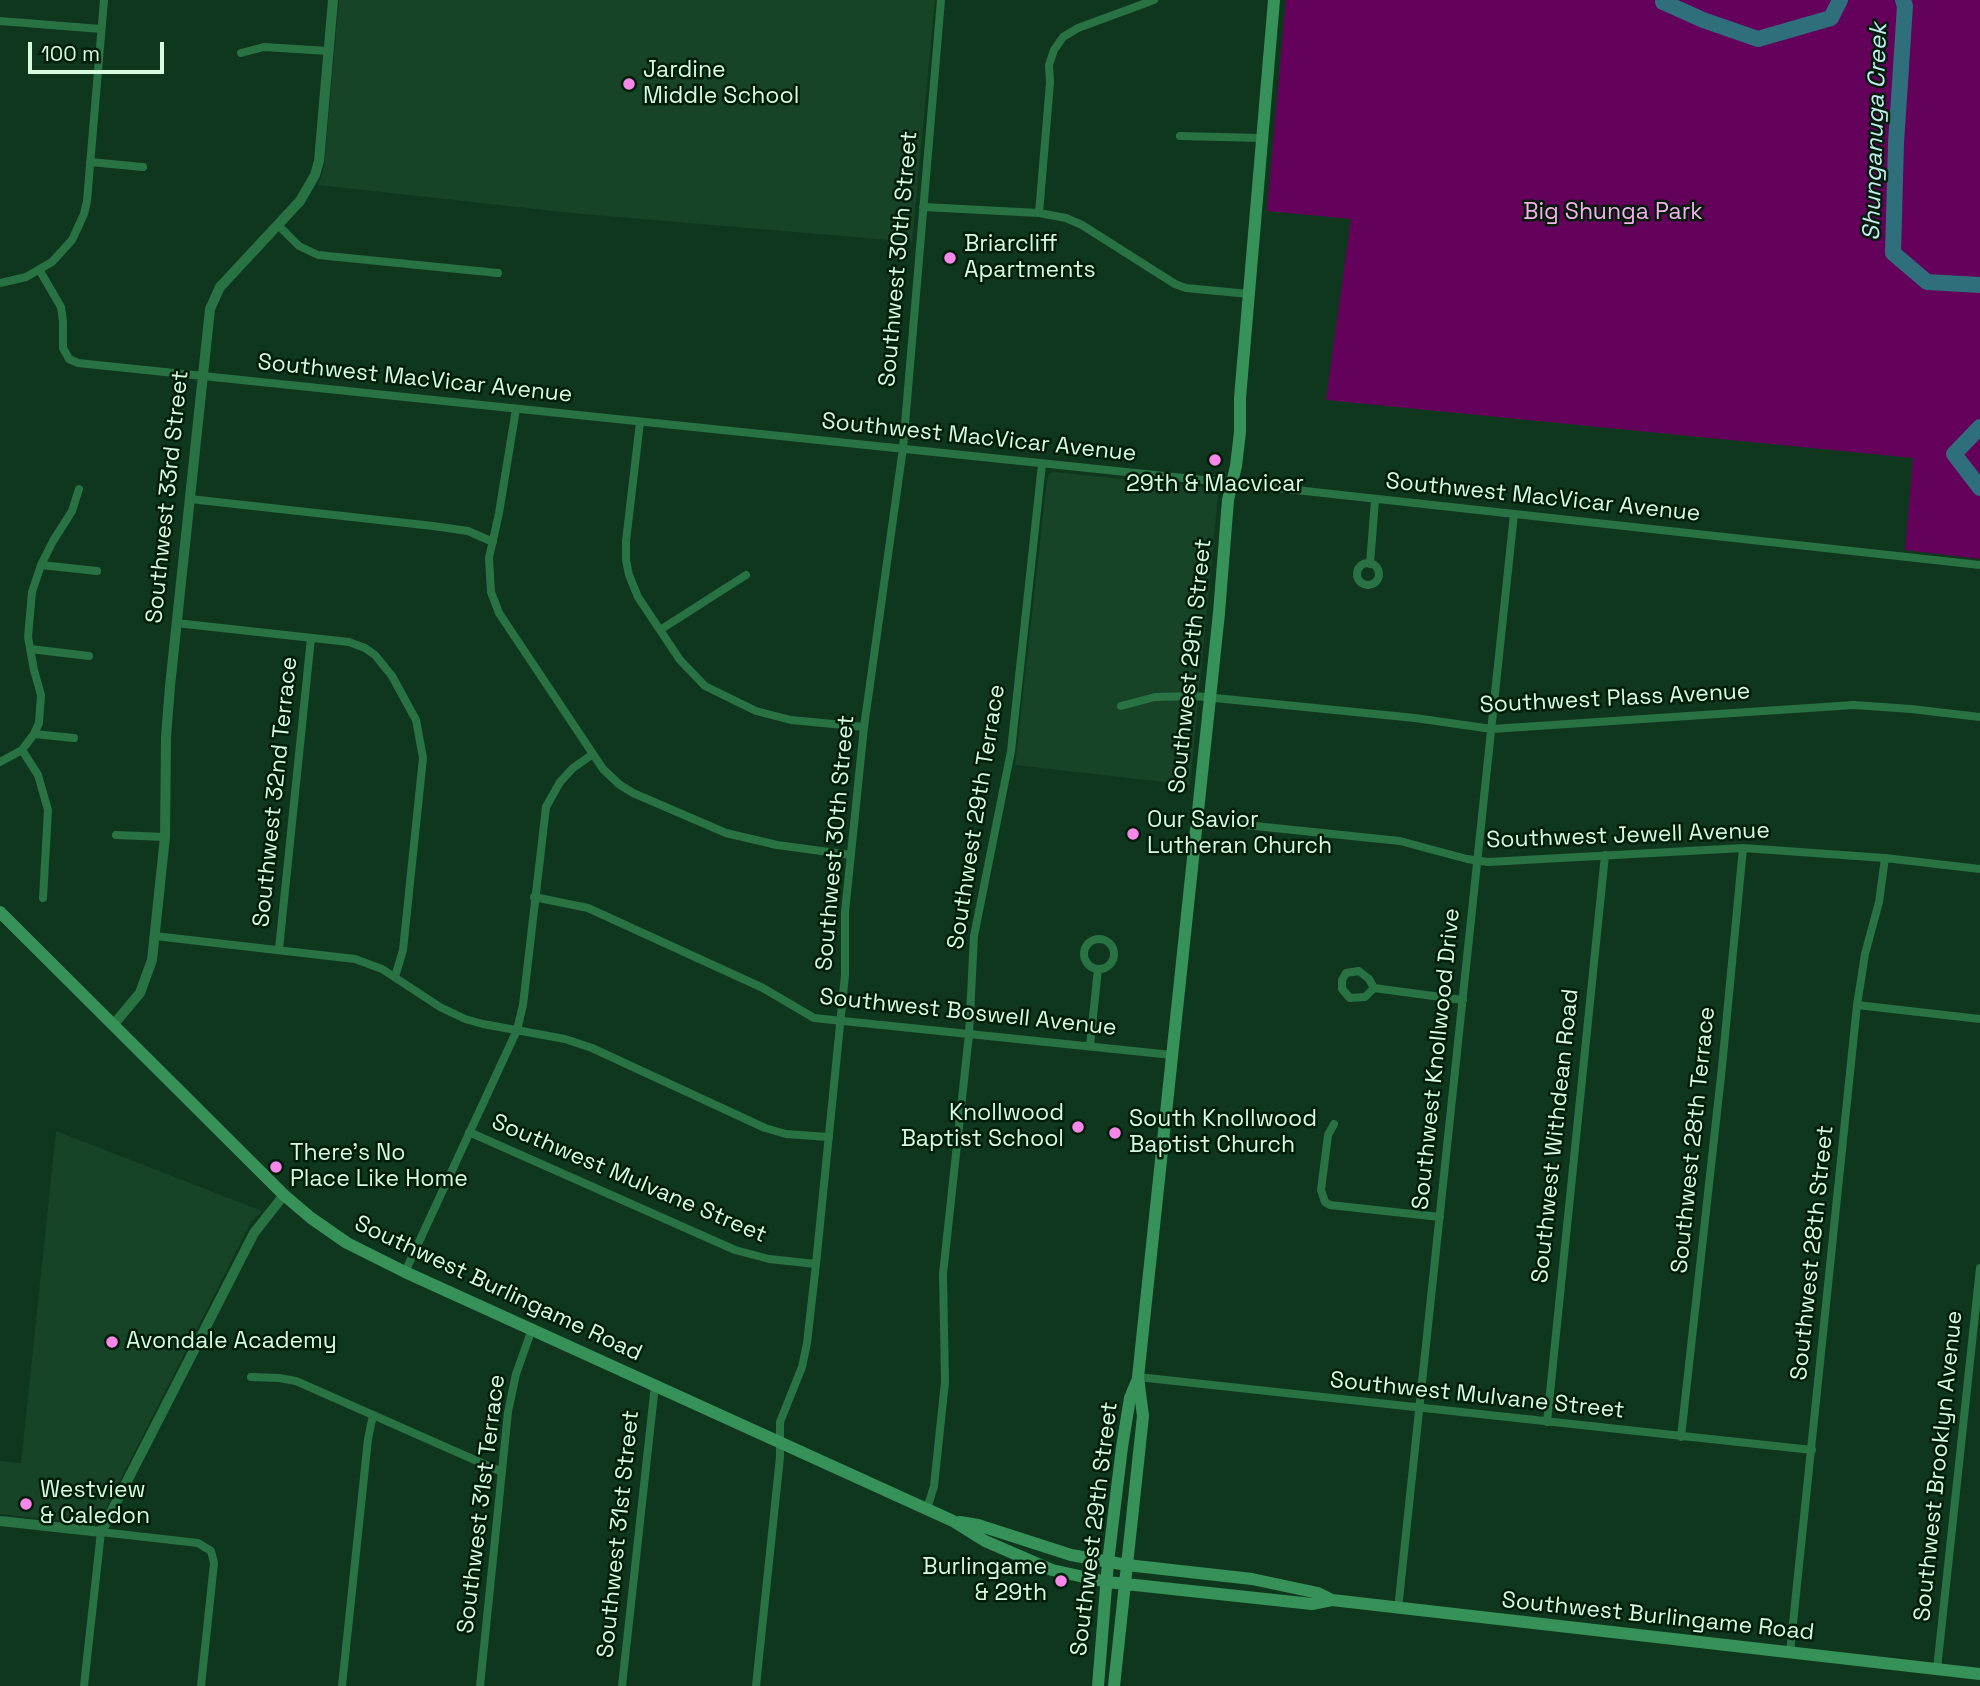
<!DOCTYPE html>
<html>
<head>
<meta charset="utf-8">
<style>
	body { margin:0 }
	#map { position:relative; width:1980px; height:1686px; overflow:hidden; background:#0f371e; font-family:"Space Grotesk",sans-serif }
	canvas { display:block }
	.scale { position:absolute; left:28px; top:42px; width:136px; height:32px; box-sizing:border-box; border:4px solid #d6fbdf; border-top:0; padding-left:9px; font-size:21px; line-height:24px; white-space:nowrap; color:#d6fbdf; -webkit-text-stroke:5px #001d0a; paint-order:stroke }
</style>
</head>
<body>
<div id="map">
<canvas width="1980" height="1686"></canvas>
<div class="scale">100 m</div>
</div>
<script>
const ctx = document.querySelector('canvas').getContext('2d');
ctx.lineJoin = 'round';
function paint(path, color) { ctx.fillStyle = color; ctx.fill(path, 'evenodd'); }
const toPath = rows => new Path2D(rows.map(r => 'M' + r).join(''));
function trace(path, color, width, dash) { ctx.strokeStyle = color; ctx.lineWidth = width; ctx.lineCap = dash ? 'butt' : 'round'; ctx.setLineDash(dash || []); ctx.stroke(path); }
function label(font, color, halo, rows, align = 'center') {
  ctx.font = font + ' "Space Grotesk",sans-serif'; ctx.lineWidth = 5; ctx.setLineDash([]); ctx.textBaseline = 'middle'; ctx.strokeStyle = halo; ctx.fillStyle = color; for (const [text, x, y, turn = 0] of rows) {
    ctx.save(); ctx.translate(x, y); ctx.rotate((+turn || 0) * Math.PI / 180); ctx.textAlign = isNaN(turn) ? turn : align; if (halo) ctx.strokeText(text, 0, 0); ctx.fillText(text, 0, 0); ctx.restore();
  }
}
paint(toPath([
	[339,0,935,0,912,242,571,213,318,185,324,167],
	[1055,472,1209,488,1218,495,1190,785,1015,765,1047,479,1050,473],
	[56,1131,262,1211,251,1222,100,1520,95,1524,0,1514,0,1461,21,1463]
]), '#174327');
paint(toPath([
	[1286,0,1980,0,1980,559,1905,550,1913,458,1326,400,1351,219,1267,211]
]), '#64015b');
trace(toPath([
	[1665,0,1663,2,1703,20,1758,39,1831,18,1840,0],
	[1903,0,1905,6,1896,143,1893,253,1927,282,1980,285],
	[1980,427,1954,454,1980,488]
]), '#2f6e7b', 16);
trace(toPath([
	[0,21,101,29],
	[241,53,264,47,328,51],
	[1180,136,1262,138],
	[90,162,143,167],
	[923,207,1039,213,1066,218,1082,225,1175,284,1186,288,1249,294],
	[1039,213,1050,83,1049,65,1054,50,1063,37,1078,28,1154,0],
	[278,225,299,246,318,255,498,273],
	[40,271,61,307,63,321,63,348,69,359,78,363,1232,483,1980,565],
	[0,283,26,277,52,262,72,240,84,214,87,201,104,0],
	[516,409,499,513,489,558,491,592,499,613,603,769,620,785,633,793,726,833,777,845,851,855],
	[640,422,626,541,626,560,629,575,638,597,680,660,705,686,756,711,791,720,864,727],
	[190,499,433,526,468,531,493,542],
	'1357 574a11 11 0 1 1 22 0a11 11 0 1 1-22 0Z',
	[1370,564,1375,500],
	[41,565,97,571],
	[176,623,349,642,365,648,375,655,392,676,416,720,423,758,403,950,395,977],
	[660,630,746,575],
	[30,649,89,656],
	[1121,706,1155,697,1195,696,1415,718,1492,729,1854,705,1911,709,1980,717],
	[34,734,74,738],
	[22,750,38,775,48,810,43,898],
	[0,762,22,750,34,734,39,723,41,695,34,670,28,637,32,592,41,565,53,541,72,511,79,489],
	[1197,820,1400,841,1467,859,1488,862,1743,848,1885,858,1980,869],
	[116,835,165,837],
	[534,897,588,908,763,988,814,1018,1172,1055],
	[155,936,355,959,382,969,440,1007,465,1019,483,1024,565,1039,592,1048,765,1128,786,1134,829,1137],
	'1084 954a15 15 0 1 1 30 0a15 15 0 1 1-30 0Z',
	[279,949,311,638],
	[1374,988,1365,997,1350,998,1342,989,1342,980,1346,973,1359,971,1369,979,1374,988,1463,1000],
	[1857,1005,1980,1019],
	[1090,1045,1098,969],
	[1334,1124,1328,1135,1321,1190,1325,1202,1330,1205,1440,1217],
	[469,1132,735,1250,769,1259,816,1264],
	[405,1272,517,1030,523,1005,546,807,560,782,573,768,593,754],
	[251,1377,279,1378,296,1381,502,1472],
	[1138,1377,1812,1450],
	[1547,1422,1605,855],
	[1681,1437,1722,1067,1743,848],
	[927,1509,934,1486,945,1382,943,1274,969,1034,974,936,1011,751,1042,464],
	[1398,1609,1514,514],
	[1790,1652,1857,1005,1865,954,1879,902,1885,858],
	[1937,1669,1980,1268],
	[84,1686,101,1532,198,1543,211,1551,214,1563,201,1686],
	[342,1686,368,1439,373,1415],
	[480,1686,508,1412,516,1374,532,1329],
	[622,1686,655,1385],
	[756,1686,780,1457,780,1422,802,1367,807,1343,816,1264,845,975,845,912,864,727,903,448,941,0]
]), '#297244', 8);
trace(toPath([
	[114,1024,140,993,152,960,165,837,166,737,170,686,210,309,220,287,300,201,315,175,319,161,333,0],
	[0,1521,101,1532,254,1233,284,1195]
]), '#297244', 10);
trace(toPath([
	[0,912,284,1195,311,1218,347,1243,405,1272,953,1521,985,1541,1052,1570,1107,1582,1312,1604,1332,1600,1980,1674],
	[960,1522,978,1525,1071,1555,1127,1565,1252,1579,1318,1593,1332,1600],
	[1098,1686,1108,1562,1122,1447,1130,1398,1137,1381],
	[1114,1686,1143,1416,1138,1377,1219,613,1228,500,1236,466,1240,432,1240,398,1274,0]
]), '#369258', 12);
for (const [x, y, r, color] of [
	[629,84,7,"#f987e9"],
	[950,258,7,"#f987e9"],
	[1215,460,7,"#f987e9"],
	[1133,834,7,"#f987e9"],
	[1078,1127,7,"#f987e9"],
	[1115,1133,7,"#f987e9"],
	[276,1167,7,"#f987e9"],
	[112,1342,7,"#f987e9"],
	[26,1504,7,"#f987e9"],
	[1061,1581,7,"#f987e9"]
]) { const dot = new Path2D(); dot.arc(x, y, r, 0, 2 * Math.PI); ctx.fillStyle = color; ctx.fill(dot); trace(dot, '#001d0a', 2.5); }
label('23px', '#d6fbdf', '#001d0a', [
	["Jardine",643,71],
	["Middle School",643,97],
	["Briarcliff",964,245],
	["Apartments",964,271],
	["29th & Macvicar",1215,485,"center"],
	["Our Savior",1147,821],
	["Lutheran Church",1147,847],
	["Knollwood",1064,1114,"right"],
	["Baptist School",1064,1140,"right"],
	["South Knollwood",1129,1120],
	["Baptist Church",1129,1146],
	["There’s No",290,1154],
	["Place Like Home",290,1180],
	["Avondale Academy",126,1342],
	["Westview",40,1491],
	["& Caledon",40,1517],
	["Burlingame",1047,1568,"right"],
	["& 29th",1047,1594,"right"]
], 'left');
label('23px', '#f9adec', '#001d0a', [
	["Big Shunga Park",1613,213]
]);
label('23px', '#d6fbdf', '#001d0a', [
	["Southwest 30th Street",899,259,-85],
	["Southwest MacVicar Avenue",415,379,6],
	["Southwest MacVicar Avenue",979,438,6],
	["Southwest 33rd Street",168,497,-84],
	["Southwest MacVicar Avenue",1543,498,6],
	["Southwest 29th Street",1191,666,-84],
	["Southwest Plass Avenue",1615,699,-3],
	["Southwest 32nd Terrace",276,792,-84],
	["Southwest 29th Terrace",977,817,-81],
	["Southwest Jewell Avenue",1628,836,-2],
	["Southwest 30th Street",836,843,-85],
	["Southwest Boswell Avenue",968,1013,6],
	["Southwest Knollwood Drive",1437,1059,-84],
	["Southwest Withdean Road",1556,1136,-84],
	["Southwest 28th Terrace",1694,1140,-84],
	["Southwest Mulvane Street",629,1179,23],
	["Southwest 28th Street",1813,1253,-84],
	["Southwest Burlingame Road",498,1289,25],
	["Southwest Mulvane Street",1477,1396,6],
	["Southwest Brooklyn Avenue",1939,1466,-84],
	["Southwest 31st Terrace",482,1504,-83],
	["Southwest 29th Street",1095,1529,-83],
	["Southwest 31st Street",619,1534,-84],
	["Southwest Burlingame Road",1658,1617,6]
]);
label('italic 24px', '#c5eaf2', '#001d0a', [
	["Shunganuga Creek",1876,132,-88]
]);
</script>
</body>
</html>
